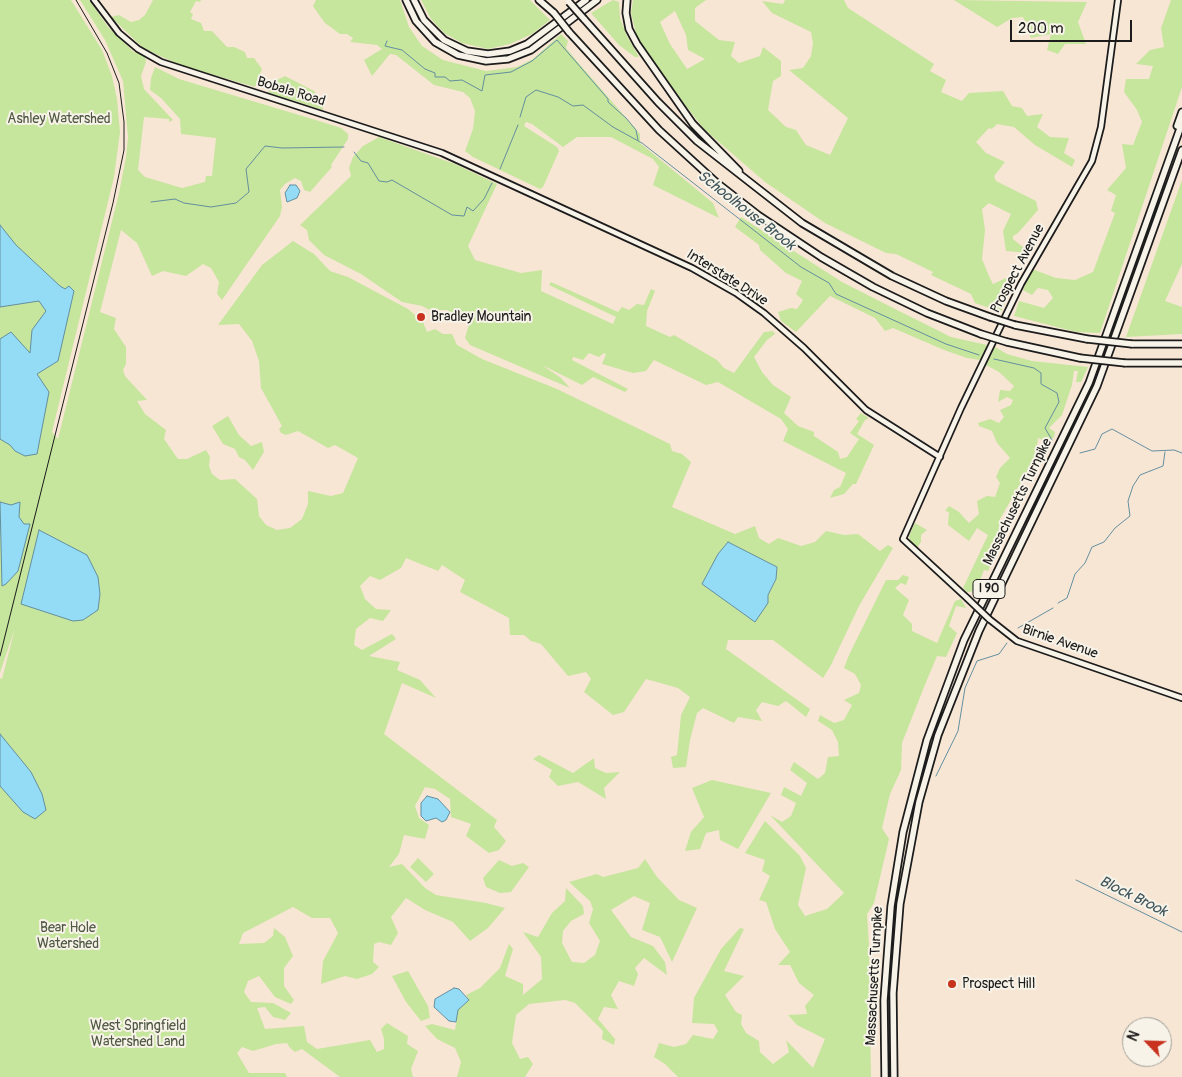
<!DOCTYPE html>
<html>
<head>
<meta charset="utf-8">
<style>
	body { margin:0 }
	#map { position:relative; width:1182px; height:1077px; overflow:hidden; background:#f8e6d5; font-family:Pangolin,sans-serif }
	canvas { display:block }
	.north { position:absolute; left:1122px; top:1017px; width:50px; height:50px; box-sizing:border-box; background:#f7f3e8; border:1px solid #9f9d96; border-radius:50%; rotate:294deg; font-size:14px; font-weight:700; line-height:20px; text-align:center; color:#1c1c1c }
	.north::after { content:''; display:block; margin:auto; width:18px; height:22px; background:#c8321e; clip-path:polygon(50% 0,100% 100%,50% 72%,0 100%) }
	.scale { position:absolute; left:1010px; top:20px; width:122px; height:22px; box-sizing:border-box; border:2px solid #1c1c1c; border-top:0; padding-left:6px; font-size:15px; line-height:18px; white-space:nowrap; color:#1c1c1c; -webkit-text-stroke:4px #f7f3e8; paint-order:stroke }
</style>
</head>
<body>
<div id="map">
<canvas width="1182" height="1077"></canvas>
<div class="north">N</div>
<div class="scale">200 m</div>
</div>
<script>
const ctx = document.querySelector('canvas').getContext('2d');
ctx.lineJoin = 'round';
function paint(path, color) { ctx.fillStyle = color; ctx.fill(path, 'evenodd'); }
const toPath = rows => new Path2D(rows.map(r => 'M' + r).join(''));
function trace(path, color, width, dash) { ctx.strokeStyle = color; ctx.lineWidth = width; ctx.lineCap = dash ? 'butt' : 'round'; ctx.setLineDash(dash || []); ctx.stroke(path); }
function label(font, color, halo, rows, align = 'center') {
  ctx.font = font + ' Pangolin,sans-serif'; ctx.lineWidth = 4; ctx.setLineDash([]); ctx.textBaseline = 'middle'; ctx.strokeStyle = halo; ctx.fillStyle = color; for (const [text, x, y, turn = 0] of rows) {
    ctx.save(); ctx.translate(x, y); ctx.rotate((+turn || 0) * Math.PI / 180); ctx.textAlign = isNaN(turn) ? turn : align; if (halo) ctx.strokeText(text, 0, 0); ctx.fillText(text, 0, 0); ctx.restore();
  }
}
paint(toPath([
	[0,0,71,0,102,50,112,76,117,99,120,132,114,177,52,432,58,439,119,193,126,157,128,137,123,81,105,40,80,0,89,0,108,27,135,53,136,51,145,57,146,62,141,76,144,89,173,120,169,122,169,119,144,117,138,170,145,177,182,188,205,182,206,176,212,176,216,138,181,134,180,119,161,98,150,90,151,78,155,67,179,79,319,121,341,128,348,134,348,139,331,165,332,167,310,192,304,190,301,181,295,178,285,184,280,190,282,207,280,216,222,300,217,294,219,282,211,268,203,264,186,276,163,271,152,276,137,243,121,230,100,312,116,318,114,329,126,347,126,364,123,370,125,376,147,400,137,401,145,414,166,430,164,439,178,459,187,459,206,450,210,457,209,466,212,474,220,480,235,479,257,499,259,516,266,525,277,530,290,528,302,519,308,504,308,491,331,496,343,493,358,458,335,445,328,448,298,431,286,435,281,433,279,429,282,426,261,388,259,361,252,341,239,324,218,325,262,265,293,241,314,254,330,271,348,277,408,309,423,322,427,332,435,329,443,334,452,334,457,345,482,359,557,389,670,444,672,451,682,454,691,462,672,507,735,534,755,526,759,538,769,544,778,538,801,546,815,542,826,531,844,535,858,534,880,551,888,545,893,548,859,606,831,665,823,678,773,640,728,640,726,649,810,709,806,717,786,701,778,706,762,702,756,710,762,721,738,717,734,723,703,708,697,713,690,740,686,767,673,768,671,757,677,755,681,715,690,697,678,688,646,679,624,712,613,715,584,692,591,679,586,672,568,676,541,644,531,641,524,635,510,635,509,618,460,592,465,580,442,565,438,571,406,558,401,568,380,580,370,576,360,586,365,599,376,609,391,610,383,621,370,618,356,629,354,645,362,650,392,634,396,639,369,656,400,662,397,670,420,680,436,698,402,683,384,734,497,820,494,827,506,841,499,850,489,853,466,836,471,824,451,817,450,799,435,789,425,787,415,806,419,818,429,825,425,839,404,835,399,854,389,867,402,864,425,888,436,895,486,903,505,908,488,928,470,941,453,922,425,910,406,898,391,917,398,933,391,945,379,942,374,944,373,962,379,967,372,974,357,979,345,976,321,984,323,961,338,933,330,918,312,918,293,907,243,933,239,944,264,943,273,936,274,928,285,937,293,956,284,968,284,986,294,1000,291,1004,275,997,259,976,248,981,244,992,251,1002,273,1003,291,1013,285,1020,273,1017,265,1007,257,1008,265,1029,304,1026,307,1042,317,1049,370,1040,377,1052,384,1049,384,1039,381,1029,387,1023,408,1036,407,1044,418,1051,411,1069,413,1077,340,1077,302,1049,295,1052,290,1048,287,1043,276,1044,253,1051,242,1047,237,1053,249,1073,285,1073,287,1077,0,1077,0,678,2,679,15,628,0,673],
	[728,542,777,567,776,579,768,595,768,603,702,584,718,554],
	[153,0,201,0,200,2,196,1,190,12,193,14,191,19,201,23,204,31,212,31,227,47,234,47,245,52,247,58,254,58,262,69,255,87,183,66,160,56,142,47,111,17,119,15,131,22,139,20,145,15],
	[316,0,400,0,409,27,422,46,443,60,486,71,517,67,533,59,561,34,568,41,566,48,576,60,640,134,640,143,713,203,719,218,653,185,659,167,653,159,611,137,577,137,563,147,532,124,526,122,524,126,557,147,559,151,543,187,540,189,473,157,465,151,473,129,475,111,470,98,463,92,434,85,396,55,390,54,372,76,364,60,382,49,377,45,350,42,353,38,347,34,340,34,325,23,317,12,313,6],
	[421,0,530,0,550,20,532,34,510,44,488,49,462,43,444,33,431,19],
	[613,0,619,2,620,18,627,36,639,57,635,57,619,45,591,13],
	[633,0,706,0,695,8,695,21,719,40,735,42,731,56,739,63,760,56,763,47,781,61,781,76,773,81,768,110,786,127,796,130,806,145,830,155,848,118,789,70,803,68,811,56,813,43,811,32,772,13,762,1,783,4,785,0,844,0,848,8,934,64,930,71,946,80,941,92,962,101,969,93,1003,91,1012,106,1022,108,1027,116,1043,114,1037,127,1050,137,1069,138,1064,153,1075,160,1072,167,1035,145,1014,127,997,124,992,129,989,128,976,142,986,153,1005,162,994,176,996,181,1036,201,1038,210,1018,233,1013,236,1013,239,1030,253,1006,251,1003,231,1011,214,989,203,982,209,985,230,982,259,989,276,993,284,1006,278,1014,285,1001,312,975,303,971,294,931,275,933,272,896,254,886,253,825,223,765,182,705,130,685,105,637,37,631,13],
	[675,11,686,35,688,50,705,59,687,69,670,44,660,22],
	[954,0,1087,2,1078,22,1086,44,1065,44,1058,54,1047,50,1051,34,1031,38,1023,17,1012,18,997,27],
	[1171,0,1182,0,1182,87,1100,333,1076,332,1014,316,1019,301,1044,308,1053,298,1048,290,1038,288,1032,295,1023,290,1032,269,1056,278,1075,280,1093,272,1115,213,1111,211,1116,195,1107,190,1126,168,1122,144,1133,145,1142,122,1137,110,1124,92,1126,79,1149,79,1153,66,1136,64,1150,50,1164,47,1161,28],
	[285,76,314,91,324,104,323,110,269,93,267,85],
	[379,137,455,164,497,184,468,246,475,260,521,273,542,270,541,291,613,324,616,317,549,285,551,282,618,312,622,307,629,310,637,304,644,305,651,289,655,291,647,311,646,326,670,337,674,335,717,360,724,368,734,373,764,332,773,331,775,334,767,340,754,357,762,372,773,385,791,397,784,413,798,426,814,432,814,436,838,452,840,459,847,457,859,439,850,433,859,421,856,419,861,413,869,418,865,420,857,434,874,445,856,484,853,484,844,494,830,498,834,490,840,487,846,473,783,441,788,429,781,419,718,382,706,385,654,360,646,371,633,373,602,364,606,354,604,353,599,357,589,353,583,360,573,357,572,360,628,389,625,392,593,377,582,385,542,365,561,378,570,388,470,345,465,338,469,324,457,315,447,310,438,310,436,313,422,306,402,302,361,274,324,255,309,240,307,230,300,225,351,176,349,168,353,157,363,146],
	[1182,180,1182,264,1165,301,1182,307,1182,334,1126,337],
	[741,217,842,282,895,309,951,337,987,345,980,360,967,358,944,350,893,328,885,331,875,318,830,296,796,332,781,321,778,312,791,308,797,309,803,300,796,294,802,281,786,273,760,250,759,245,735,227],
	[995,347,1007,354,1032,361,1088,367,1081,382,1076,382,1078,371,1074,371,1072,385,1062,415,1049,428,1055,432,1054,437,1047,442,1038,438,1036,456,1000,519,998,537,1003,541,988,571,984,570,976,591,967,592,963,588,988,535,977,528,969,541,948,525,949,512,945,511,949,506,959,512,969,523,979,514,977,501,987,496,995,497,1000,483,996,477,1000,468,1010,458,997,443,992,431,979,426,978,423,990,419,999,423,1004,417,1000,410,1011,405,1013,400,1007,397,998,402,1000,390,1010,391,1014,386,999,372,986,365],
	[228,416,239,435,251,446,262,442,264,452,253,470,245,460,239,457,235,449,223,444,212,426],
	[915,523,927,530,921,535,921,542,917,548,910,542,909,536],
	[903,575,909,577,906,585,901,583,895,588,909,600,903,615,912,624,912,631,937,643,955,601,961,599,966,608,956,606,949,626,957,633,946,657,937,656,924,687,902,743,901,770,890,794,882,828,889,839,874,903,867,914,869,946,871,1077,678,1077,665,1064,654,1057,659,1043,674,1047,686,1044,693,1035,713,1039,718,1031,714,1024,692,1023,694,998,721,949,740,928,744,929,724,971,744,976,725,995,736,1012,742,1015,741,1024,746,1033,759,1041,760,1052,773,1064,789,1052,786,1040,813,1068,825,1039,797,1025,788,1015,807,1014,805,1006,814,995,799,983,790,965,778,965,790,952,775,929,766,902,759,900,770,876,762,871,765,860,745,853,765,821,800,856,806,868,798,905,805,916,827,909,844,893,770,815,782,822,791,816,796,803,781,795,784,787,801,796,807,783,790,770,794,762,818,779,825,773,828,757,839,756,838,742,832,730,818,721,820,715,834,723,844,720,852,705,844,700,859,693,861,685,855,674,844,668,849,655,886,580,898,580],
	[539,755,573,773,594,758,595,768,606,773,620,772,604,788,606,799,578,782,558,786,549,777,552,770,533,759],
	[712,780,771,793,738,849,720,840,719,830,706,833,700,849,685,851,691,832,704,817,692,788],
	[418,858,434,874,426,882,410,867],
	[645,859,657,877,679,900,697,908,672,962,660,937,642,930,650,903,634,896,611,910,631,937,653,946,665,962,667,975,644,958,635,968,638,974,634,986,619,981,611,995,618,1009,604,1007,598,1019,615,1039,614,1045,602,1039,603,1031,575,1003,565,1000,529,1004,516,1015,512,1043,520,1059,528,1057,533,1064,525,1077,457,1077,461,1062,455,1048,437,1039,425,1026,432,1024,455,1030,458,1010,469,1000,466,995,480,988,500,968,509,944,513,949,505,976,523,984,523,995,542,979,541,957,523,932,538,937,552,913,565,901,566,888,583,906,584,914,571,921,563,931,562,943,572,962,584,963,595,955,600,941,589,923,593,909,590,901,569,882,597,874,603,877,638,868],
	[499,860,512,866,523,863,529,867,511,892,500,893,486,887,483,878],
	[408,971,428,1006,430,1018,421,1021,406,1002,392,976]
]), '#c6e59d');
const water = toPath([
	[290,185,296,185,300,191,297,198,287,202,285,193,290,185],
	[0,225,16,245,60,286,65,289,69,286,74,291,58,361,37,374,49,392,37,454,25,456,15,451,10,445,0,439,0,339,11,332,30,353,32,330,46,311,39,301,0,307,0,225],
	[0,502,11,505,20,502,19,517,24,524,30,524,18,571,6,584,2,586,0,502],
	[39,530,87,555,98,577,100,594,98,610,83,620,73,621,21,604,39,530],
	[728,542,777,567,776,579,768,595,768,603,755,622,702,584,718,554,728,542],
	[0,734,31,772,42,794,46,810,35,819,23,812,0,786,0,734],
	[427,796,438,799,450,812,446,820,442,822,436,818,426,821,421,816,421,803,427,796],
	[454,988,459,989,469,1000,458,1010,456,1022,449,1021,434,1007,435,999,454,988]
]);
paint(water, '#94dcf6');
trace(water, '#648f9f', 1);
trace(toPath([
	[387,41,385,46,402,50,425,69,435,73,435,77,445,77,450,81,462,80,482,91,485,75,511,72,532,61,557,40,608,99,608,102,626,118,636,130,638,140],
	[520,117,526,97,536,90,558,97,573,106,583,105,613,127,642,143,801,267,829,283,836,294,946,344,979,355],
	[354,152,361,161,368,163,379,181,387,182,392,180,452,215,464,216,467,207,473,211,484,199,492,183],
	[500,169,518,125],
	[151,202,175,199,184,203,211,207,236,203,249,192,246,169,265,146,282,148,344,147],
	[994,359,1034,368,1041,373,1041,384,1057,393,1059,402,1045,428,1052,440],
	[1080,453,1095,449,1102,434,1112,429,1152,451,1174,450,1182,453],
	[1058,603,1067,598,1075,574,1085,563,1092,547,1104,542,1115,528,1130,516,1128,501,1133,486,1140,475,1163,466,1165,452],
	[1018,628,1053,608],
	[936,776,958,731,965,688,977,661,999,654,1007,643],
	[1076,880,1182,932]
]), '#648f9f', 1);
const secondary = toPath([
	[94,0,119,33,138,49,161,62,442,153,692,268,736,293,764,313,804,348,866,410,940,457],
	[967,598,903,539,961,408,1021,284,1092,161,1101,127,1118,0],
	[989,619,1017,641,1182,698]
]);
const highway = toPath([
	[406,0,416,21,435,42,458,55,486,61,508,59,531,50,597,0],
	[414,0,424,20,444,40,467,51,488,54,510,51,527,44,586,0],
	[539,0,554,13],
	[627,0,626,13,629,29,637,44,693,124,739,171],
	[584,19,658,102,697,141,802,223,892,276,946,301,990,317],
	[569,32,659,130,717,183,758,215,821,257,873,287,927,313,981,334],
	[1177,126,1182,112],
	[1015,325,1087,339],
	[1007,342,1080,358],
	[1132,344,1182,344],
	[1125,363,1182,363],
	[885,1077,884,1000,891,906,903,832,927,740,964,640,1089,383,1182,123],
	[894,1077,893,993,900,904,919,802,938,735,979,631,1097,386,1182,150]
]);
trace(secondary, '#1c1c1c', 8);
trace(highway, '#1c1c1c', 9);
trace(secondary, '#f7f3e8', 4.5);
trace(highway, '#f7f3e8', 5.5);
trace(toPath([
	[0,656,113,203,124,150,124,122,119,83,107,53,76,0]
]), '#1c1c1c', 1);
const secondaryBridge = toPath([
	[967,598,989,619]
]);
const highwayBridge = toPath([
	[569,2,584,19],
	[554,13,569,32],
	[990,317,1015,325],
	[981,334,1007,342],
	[1087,339,1132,344],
	[1080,358,1125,363]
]);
trace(secondaryBridge, '#1c1c1c', 8, []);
trace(highwayBridge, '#1c1c1c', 9, []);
trace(secondaryBridge, '#f7f3e8', 4.5);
trace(highwayBridge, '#f7f3e8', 5.5);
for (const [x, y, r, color] of [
	[421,317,5,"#c8321e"],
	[952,984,5,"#c8321e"]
]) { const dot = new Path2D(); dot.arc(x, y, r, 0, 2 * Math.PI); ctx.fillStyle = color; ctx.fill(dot); trace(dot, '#f7f3e8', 2); }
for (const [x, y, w] of [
	[989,589,32]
]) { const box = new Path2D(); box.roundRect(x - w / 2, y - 9.5, w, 19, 4); ctx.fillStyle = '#f7f3e8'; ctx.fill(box); trace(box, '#1c1c1c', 1); }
label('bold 12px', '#1c1c1c', null, [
	["I 90",989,589]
]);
label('14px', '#1c1c1c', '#f7f3e8', [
	["Bobala Road",291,92,17],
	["Prospect Avenue",1018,269,-62],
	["Interstate Drive",727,278,32],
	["Massachusetts Turnpike",1018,502,-64],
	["Birnie Avenue",1060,642,19],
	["Massachusetts Turnpike",875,976,-87]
]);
label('14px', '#4f5843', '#f7f3e8', [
	["Ashley Watershed",59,119],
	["Bear Hole",68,928],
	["Watershed",68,944],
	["West Springfield",138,1026],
	["Watershed Land",138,1042]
]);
label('14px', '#1c1c1c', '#f7f3e8', [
	["Bradley Mountain",431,317],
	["Prospect Hill",962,984]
], 'left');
label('italic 15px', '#40565d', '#f7f3e8', [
	["Schoolhouse Brook",746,211,38],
	["Block Brook",1133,897,26]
]);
</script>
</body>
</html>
